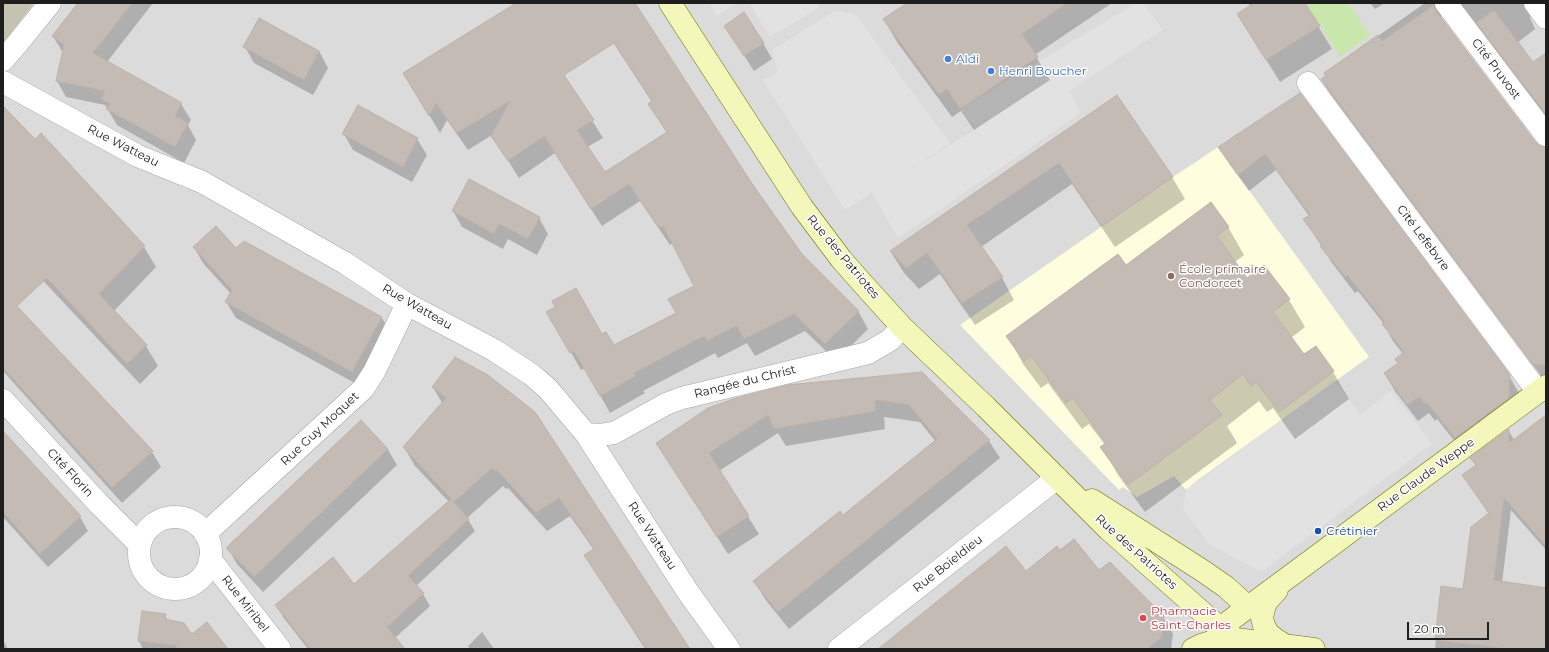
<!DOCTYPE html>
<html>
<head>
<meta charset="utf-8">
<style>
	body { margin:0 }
	#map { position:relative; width:1549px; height:652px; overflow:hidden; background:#efebe4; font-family:Montserrat,sans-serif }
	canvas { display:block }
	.frame { position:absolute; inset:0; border:4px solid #1e1e1e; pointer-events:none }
	.scale { position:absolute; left:1407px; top:622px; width:82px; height:18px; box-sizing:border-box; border:2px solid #1e1e1e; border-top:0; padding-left:5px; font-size:12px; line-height:14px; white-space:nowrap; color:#1e1e1e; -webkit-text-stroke:3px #fff; paint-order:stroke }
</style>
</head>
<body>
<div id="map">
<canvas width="1549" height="652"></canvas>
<div class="frame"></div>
<div class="scale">20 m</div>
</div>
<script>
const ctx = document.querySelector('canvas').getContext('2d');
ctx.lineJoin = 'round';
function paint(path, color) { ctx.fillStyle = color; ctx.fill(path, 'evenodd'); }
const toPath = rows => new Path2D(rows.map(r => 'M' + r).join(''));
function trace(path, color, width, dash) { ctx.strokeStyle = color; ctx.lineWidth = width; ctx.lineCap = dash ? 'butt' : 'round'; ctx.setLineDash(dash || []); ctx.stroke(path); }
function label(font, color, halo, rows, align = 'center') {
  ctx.font = font + ' Montserrat,sans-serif'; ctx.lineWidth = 3; ctx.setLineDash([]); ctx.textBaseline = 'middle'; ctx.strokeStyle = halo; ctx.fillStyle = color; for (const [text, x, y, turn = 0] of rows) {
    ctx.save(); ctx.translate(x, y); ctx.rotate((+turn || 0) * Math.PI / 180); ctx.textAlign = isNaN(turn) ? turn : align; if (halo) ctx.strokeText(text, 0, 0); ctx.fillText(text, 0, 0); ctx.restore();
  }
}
paint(toPath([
	[34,3,1546,3,1546,649,3,649,3,44]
]), '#dcdbdb');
paint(toPath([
	[1218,147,1369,357,1199,479,1186,490,1174,476,1137,497,1123,487,1119,490,960,325,1173,177]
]), '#fefdde');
paint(toPath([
	[3,3,34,3,3,44]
]), '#c3c3b0');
paint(toPath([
	[1306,3,1348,3,1370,35,1340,57]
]), '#c9e7ac');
paint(toPath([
	[709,3,737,3,717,16],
	[749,3,817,3,820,7,770,37],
	[1136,3,1143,3,1163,30,1069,91,1081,113,898,238,872,193,845,210,763,80,778,72,772,50,835,11,856,15,950,143,894,179,976,129,960,109],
	[1335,381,1360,414,1391,391,1432,444,1261,572,1209,544,1183,509,1186,490]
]), '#e2e2e2');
paint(toPath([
	[79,3,153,3,107,62,181,104,191,120,188,125,196,140,184,163,117,125,105,105,66,97,57,81,63,53,53,36],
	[511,3,619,3,564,76,603,138,587,147,604,173,667,133,649,104,652,102,615,45,754,189,802,255,858,311,868,329,836,361,805,331,755,356,747,343,718,358,715,353,643,391,645,393,610,413,585,368,581,370,548,312,602,335,613,347,677,313,695,286,673,243,670,245,640,201,602,226,555,153,519,178,492,135,468,150,447,120,440,133,414,90,513,6],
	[909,3,1112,3,1035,55,1050,80,974,130,961,111,952,117,897,42,884,19],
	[1248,3,1304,3,1332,49,1280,82,1252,37,1250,6],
	[1370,3,1385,3,1375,9],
	[1425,3,1546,3,1531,11,1530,18,1535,29,1517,43,1532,64,1546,54,1546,116,1465,9,1460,5,1442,12,1441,18,1535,143,1541,148,1546,148,1546,378,1542,377,1330,93,1322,80,1327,77,1325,73],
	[725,26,763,43,772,59,754,71],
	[245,47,319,51,328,68,313,95,254,63],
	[1300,94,1509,376,1519,393,1465,454,1437,419,1435,421,1429,413,1418,421,1395,391,1385,374,1399,364,1403,354,1393,341,1384,324,1358,291,1355,293,1332,263,1305,220,1309,216,1276,170,1249,191,1230,165,1220,148],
	[1117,97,1172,177,1185,199,1115,247,1072,184,981,247,1002,278,1014,300,975,325,940,274,919,289,904,273,891,252],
	[3,119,144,247,156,267,114,311,146,346,158,366,140,384,3,238],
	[344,134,417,139,427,155,412,182,353,150],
	[453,211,539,218,548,234,537,255,508,239,503,249,462,227],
	[1228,227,1244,255,1235,262,1247,279,1289,300,1305,327,1291,338,1304,356,1315,347,1333,372,1349,399,1295,439,1273,408,1267,412,1259,401,1227,426,1237,443,1145,512,1118,475,1102,447,1105,445,1089,424,1082,429,1048,383,1041,388,1023,364,1008,336,1126,266],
	[244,243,382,318,391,334,362,387,236,318,226,302,231,294,203,263,194,247,236,249],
	[3,293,152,452,161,467,122,503,3,371],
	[456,358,689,649,645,649,585,555,594,550,570,516,547,531,508,488,506,489,503,486,467,518,475,531,416,586,423,594,430,606,395,638,403,649,308,649,283,617,277,605,354,585,449,502,415,466,404,447,442,403,433,387],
	[922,373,989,441,1000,458,789,629,765,599,755,582,843,517,936,442,920,422,884,417,885,429,786,446,778,433,719,471,759,534,728,554,657,443],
	[1546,416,1546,550,1511,510,1502,583,1546,589,1546,649,1435,649,1442,587,1464,591,1489,514,1464,476,1477,466,1472,458,1509,431,1514,440],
	[361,422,388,450,397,465,263,592,237,564,228,548],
	[3,432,80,517,88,531,48,567,3,517],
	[1060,552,1163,617,1173,634,1171,649,880,649,1026,573],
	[165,615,168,621,192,635,227,649,143,649,139,641],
	[482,632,494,649,470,649,468,646],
	[3,640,8,649,3,649]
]), '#0003');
const building = toPath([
	[78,3,132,3,93,53,182,103,175,116,188,123,175,147,106,109,110,104,101,99,105,91,56,81,64,45,52,36,78,3],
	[516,3,635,3,755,188,802,254,859,311,825,344,794,314,744,339,737,326,707,341,704,336,634,373,636,376,600,396,574,351,570,353,546,312,555,307,552,301,576,288,602,334,606,332,614,345,676,313,668,299,694,286,663,226,659,228,629,184,591,209,544,136,508,161,491,136,510,101,457,133,436,103,429,116,403,73,516,3],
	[614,43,652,101,648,104,667,132,605,172,577,130,594,120,564,75,614,43],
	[907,3,1067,3,1022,34,1038,57,960,109,947,89,939,95,883,19,907,3],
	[1254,3,1305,3,1320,26,1266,60,1237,14,1254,3],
	[1434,5,1436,11,1536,143,1541,146,1546,147,1546,366,1533,364,1321,79,1326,76,1324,73,1378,35,1382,41,1434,5],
	[1494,10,1533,62,1546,53,1546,114,1476,23,1494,10],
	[744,12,764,43,744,56,724,26,744,12],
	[259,18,319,51,304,80,243,47,259,18],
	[1300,93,1510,375,1509,398,1455,438,1427,403,1425,404,1419,397,1407,405,1384,373,1398,363,1395,359,1404,352,1382,324,1385,322,1347,275,1345,277,1320,246,1322,245,1303,219,1310,215,1265,154,1238,175,1218,147,1300,93],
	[1117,95,1173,177,1102,226,1059,163,967,225,1003,277,962,303,927,253,906,268,890,251,1117,95],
	[358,105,418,138,403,167,342,134,358,105],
	[3,106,35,139,41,133,145,246,99,294,147,345,127,364,47,278,17,306,153,451,112,488,3,368,3,106],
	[469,179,540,217,528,239,499,224,494,234,452,211,469,179],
	[1211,202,1229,227,1217,236,1247,278,1264,265,1290,299,1273,312,1304,354,1316,346,1334,371,1279,412,1256,382,1251,386,1243,374,1210,400,1222,415,1128,485,1100,447,1106,443,1073,398,1066,403,1031,356,1024,361,1006,336,1118,254,1126,265,1211,202],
	[216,226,236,248,244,241,382,317,352,372,225,302,232,290,193,247,216,226],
	[455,357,488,375,535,412,690,649,646,649,584,555,594,549,559,498,536,513,497,470,495,471,492,468,454,502,403,447,446,398,432,387,455,357],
	[922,372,990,440,778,612,753,581,840,511,843,515,937,439,909,405,875,400,876,411,774,429,768,415,709,453,749,516,717,537,656,443,708,408,733,399,787,385,922,372],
	[1546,415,1546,546,1504,498,1494,580,1546,588,1546,649,1508,649,1435,640,1441,586,1463,589,1471,527,1489,513,1462,475,1476,465,1470,458,1509,429,1509,443,1546,415],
	[361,420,388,449,254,577,226,548,361,420],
	[3,431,81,516,40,554,3,512,3,431],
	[451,499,469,519,408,576,424,593,387,627,405,649,310,649,275,605,333,557,354,584,451,499],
	[1074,539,1099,570,1110,562,1164,616,1162,637,1147,649,878,649,1006,546,1026,571,1057,546,1060,550,1074,539],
	[142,611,166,614,165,619,184,623,192,634,207,622,228,649,174,649,177,646,138,641,142,611]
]);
paint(building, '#c3bbb4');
trace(building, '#c0b2a7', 1);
const street = toPath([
	[1446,3,1546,135],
	[1535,3,1546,18],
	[3,60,17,44,50,3],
	[3,82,138,156,202,182,345,263,407,304,494,350,532,375,548,389,586,434,688,592,729,649],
	[1308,83,1538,392],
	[3,400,99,504,139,544],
	[586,434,600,435,614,433,666,404,682,398,868,353,890,340,902,327],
	'139 553a36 36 0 1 1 72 0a36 36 0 1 1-72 0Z',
	[205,534,363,389,374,372,407,304],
	[210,559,280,649],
	[839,649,1057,478]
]);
const secondary = toPath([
	[670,3,802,207,841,259,863,284,902,327,986,407,1109,530,1220,628,1236,639],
	[1092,500,1203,571,1226,587,1248,607],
	[1277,590,1267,601,1264,608,1262,618,1264,626,1268,633,1275,639,1286,646],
	[1220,628,1546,386],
	[1193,649,1201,645,1214,641,1236,639,1314,649]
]);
trace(street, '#a5a5a5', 23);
trace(secondary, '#667109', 23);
trace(street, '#fff', 22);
trace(secondary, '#f4f7ba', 22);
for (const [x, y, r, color] of [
	[948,59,4,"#3f7fe0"],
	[991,71,4,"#3f7fe0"],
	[1171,276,4,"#8d6e63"],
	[1318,531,4,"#1a4fb4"],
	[1143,618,4,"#e0444e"]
]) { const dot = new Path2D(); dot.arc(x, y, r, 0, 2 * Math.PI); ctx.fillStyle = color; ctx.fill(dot); trace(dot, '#fff', 1.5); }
label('12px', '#366cbe', '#fff', [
	["Aldi",956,59],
	["Henri Boucher",999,71]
], 'left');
label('12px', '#1e1e1e', '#fff', [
	["Cité Pruvost",1496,69,53],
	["Rue Watteau",123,146,27],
	["Cité Lefebvre",1423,238,53],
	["Rue des Patriotes",843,257,50],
	["Rue Watteau",417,307,30],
	["Rangée du Christ",745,382,-14],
	["Rue Guy Moquet",320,429,-43],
	["Cité Florin",70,473,47],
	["Rue Claude Weppe",1426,475,-36],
	["Rue Watteau",652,536,57],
	["Rue des Patriotes",1136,552,42],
	["Rue Boieldieu",948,564,-38],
	["Rue Miribel",245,604,52]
]);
label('12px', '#785e54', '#fff', [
	["École primaire",1179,269],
	["Condorcet",1179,283]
], 'left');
label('12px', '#164399', '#fff', [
	["Crétinier",1326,531]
], 'left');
label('12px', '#be3a42', '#fff', [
	["Pharmacie",1151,611],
	["Saint-Charles",1151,625]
], 'left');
</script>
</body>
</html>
